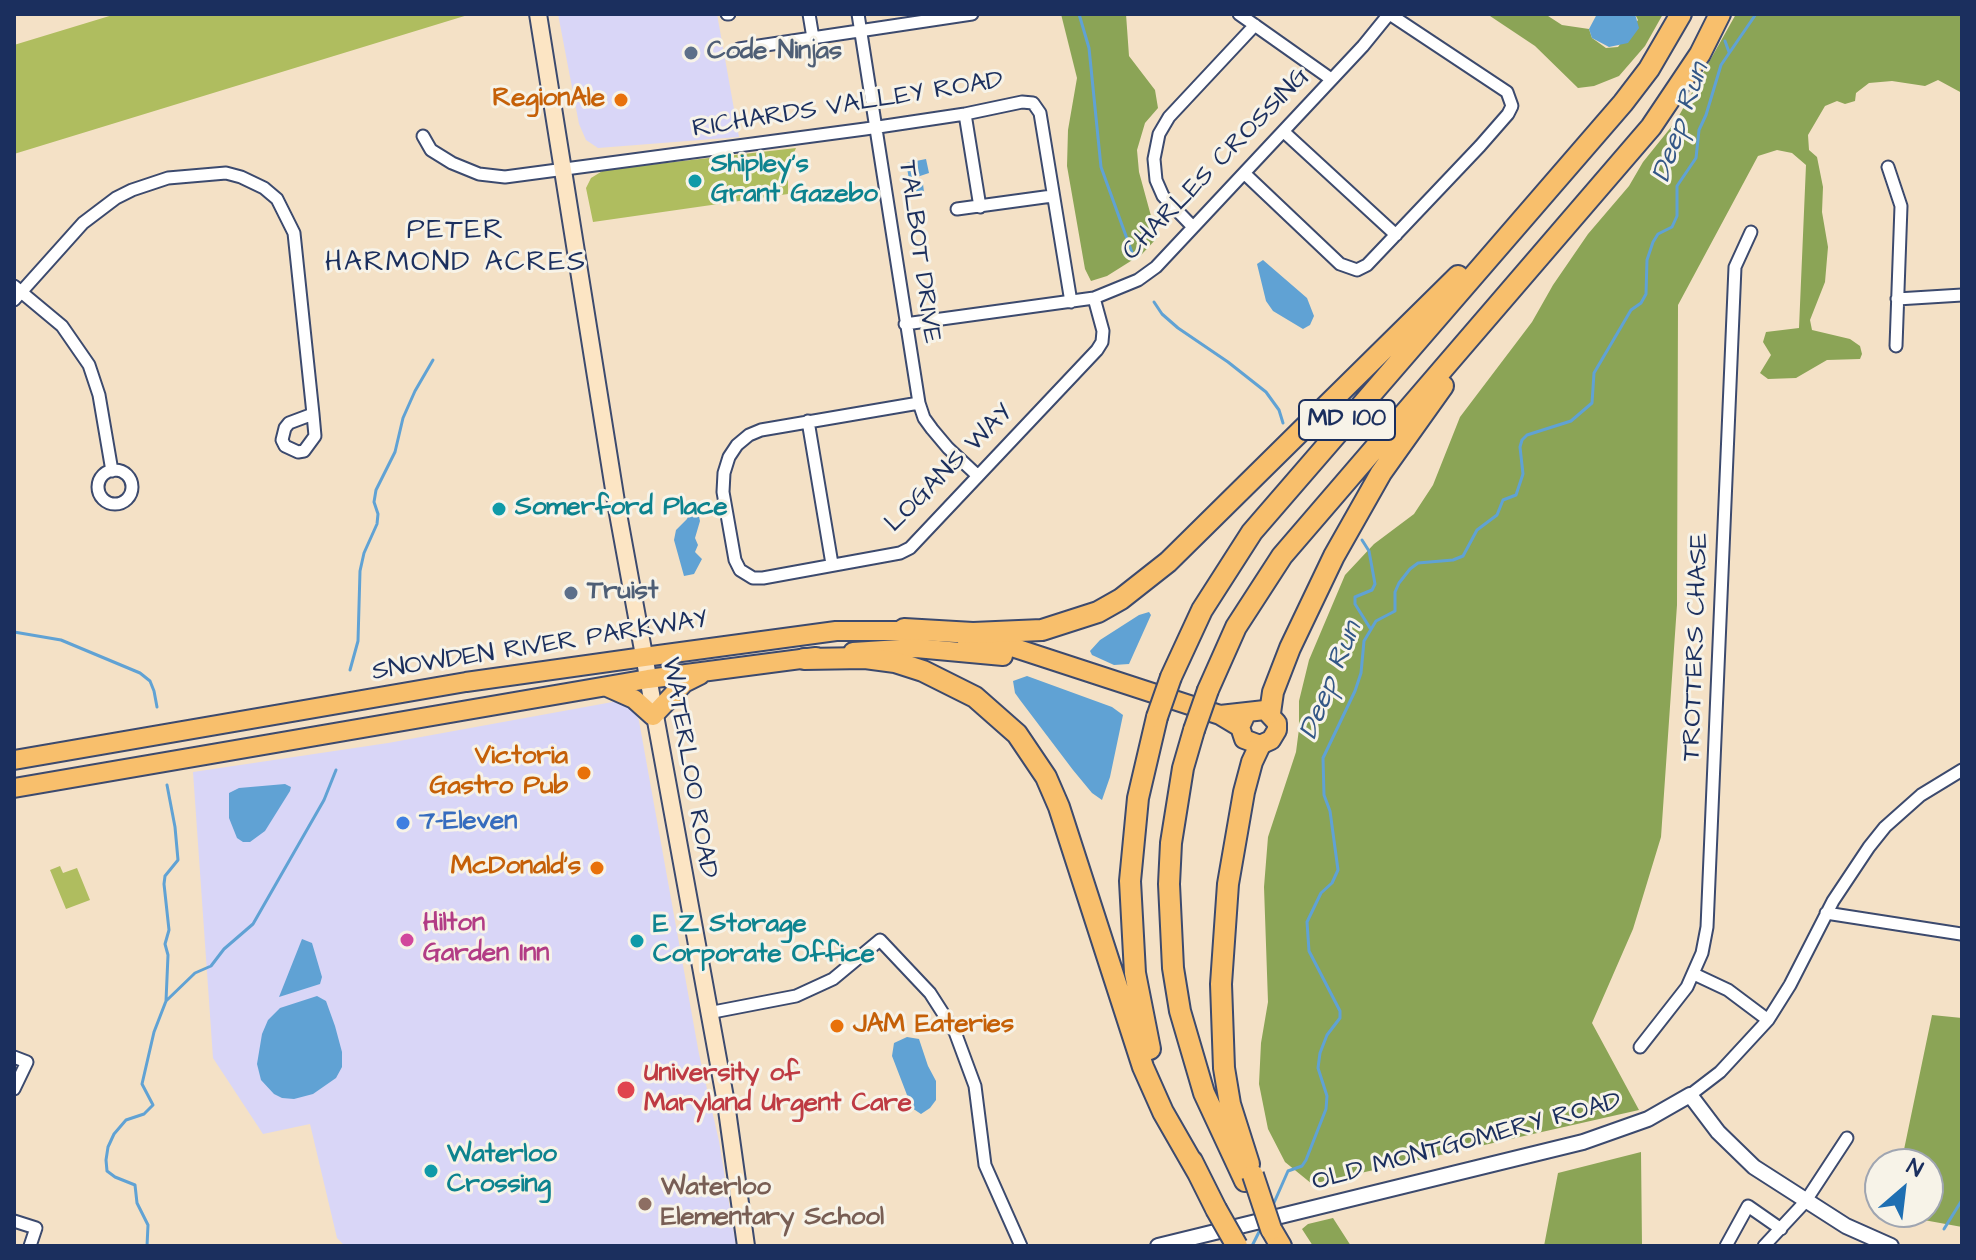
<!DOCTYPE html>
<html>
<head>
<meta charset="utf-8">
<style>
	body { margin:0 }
	#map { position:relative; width:1976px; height:1260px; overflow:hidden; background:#f4e1c6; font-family:"Architects Daughter",sans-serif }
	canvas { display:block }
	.frame { position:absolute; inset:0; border:16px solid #1b2f5e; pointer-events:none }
	.north { position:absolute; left:1864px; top:1148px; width:80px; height:80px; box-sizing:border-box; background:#f7f3e8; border:2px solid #9fa5b1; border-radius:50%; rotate:28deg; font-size:22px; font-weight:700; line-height:32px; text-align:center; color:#1b2f5e }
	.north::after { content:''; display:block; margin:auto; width:28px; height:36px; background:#1f6fb2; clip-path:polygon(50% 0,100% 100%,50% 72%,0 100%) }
</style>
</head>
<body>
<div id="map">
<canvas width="1976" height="1260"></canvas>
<div class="frame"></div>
<div class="north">N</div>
</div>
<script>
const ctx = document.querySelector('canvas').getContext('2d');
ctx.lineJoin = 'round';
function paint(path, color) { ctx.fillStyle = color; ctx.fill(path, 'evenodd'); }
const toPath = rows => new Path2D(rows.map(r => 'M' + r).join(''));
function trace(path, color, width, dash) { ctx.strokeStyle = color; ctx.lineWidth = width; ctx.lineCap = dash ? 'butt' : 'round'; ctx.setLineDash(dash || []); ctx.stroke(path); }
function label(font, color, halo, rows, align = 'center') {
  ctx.font = font + ' "Architects Daughter",sans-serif'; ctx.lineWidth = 6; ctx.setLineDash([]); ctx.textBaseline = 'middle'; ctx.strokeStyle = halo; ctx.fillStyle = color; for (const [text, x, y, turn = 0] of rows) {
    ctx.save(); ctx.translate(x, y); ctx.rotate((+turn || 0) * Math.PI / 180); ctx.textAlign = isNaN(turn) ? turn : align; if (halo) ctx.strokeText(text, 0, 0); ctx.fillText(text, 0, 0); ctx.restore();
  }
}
paint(toPath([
	[558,14,717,14,739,137,598,148,586,140,579,124],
	[618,701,634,709,639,721,699,1054,719,1141,736,1246,345,1246,337,1238,310,1124,263,1134,213,1058,193,772,388,743]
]), '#d9d6f7');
paint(toPath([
	[116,14,471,14,14,154,14,45],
	[796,148,788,166,788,194,593,222,586,188,591,178,604,170],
	[60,866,63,873,77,868,90,900,66,909,50,870]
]), '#afbd5f');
paint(toPath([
	[1061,14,1126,14,1129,56,1155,90,1158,108,1145,123,1137,150,1139,172,1157,238,1142,254,1107,276,1091,281,1085,269,1067,166,1068,130,1077,78],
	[1487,14,1545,14,1562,25,1589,29,1592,38,1606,48,1618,47,1638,20,1635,14,1663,14,1645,46,1619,76,1594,86,1578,88,1535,46],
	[1736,14,1962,14,1962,93,1938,80,1925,86,1892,81,1869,83,1856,93,1855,101,1845,104,1837,101,1825,106,1808,135,1809,150,1817,157,1823,187,1822,212,1828,247,1825,282,1810,320,1812,330,1850,339,1860,346,1862,354,1860,359,1827,360,1796,378,1768,379,1760,373,1771,355,1763,342,1766,332,1799,328,1806,165,1792,153,1777,150,1758,156,1678,305,1677,605,1661,837,1633,929,1592,1023,1639,1110,1312,1184,1285,1162,1268,1129,1259,1084,1261,1043,1268,1002,1264,887,1268,837,1296,752,1299,729,1299,701,1309,660,1345,575,1374,544,1414,514,1433,485,1460,417,1532,322,1553,285,1588,234,1629,186,1643,162,1676,121],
	[1932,1015,1962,1018,1962,1227,1891,1214,1928,1212,1928,1164,1901,1164],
	[1641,1152,1642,1246,1544,1246,1558,1173],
	[1333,1218,1351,1246,1313,1246,1302,1229,1308,1224]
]), '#8ba456');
paint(toPath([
	[1597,14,1635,14,1639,28,1628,43,1609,47,1592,38,1589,29],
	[926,159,929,173,917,177,918,181,923,184,924,192,912,195,906,163],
	[1263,260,1307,298,1314,316,1310,325,1303,329,1273,311,1266,301,1257,264],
	[692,506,697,508,700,521,695,538,698,545,695,552,702,559,694,574,684,576,674,540,676,530,687,519],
	[1149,612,1151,615,1129,664,1114,665,1092,655,1090,651,1100,640,1139,615],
	[1027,676,1112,707,1123,715,1110,777,1102,800,1092,793,1073,770,1020,700,1015,693,1013,681],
	[285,784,291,787,290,791,265,831,250,842,243,842,237,838,229,818,229,793,239,788],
	[302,939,312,943,322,977,320,984,279,997],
	[317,996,326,1001,335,1026,342,1052,342,1067,336,1078,313,1094,294,1099,282,1098,274,1094,261,1080,257,1064,262,1034,268,1020,280,1008],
	[907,1037,919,1039,928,1066,936,1081,936,1100,930,1108,921,1114,912,1108,892,1056,894,1043]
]), '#60a2d4');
trace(toPath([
	[1079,14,1089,48,1101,167,1134,258],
	[1725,41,1729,52],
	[1154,302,1162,314,1178,328,1228,362,1266,392,1279,410,1283,423],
	[1362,540,1369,551,1375,584,1372,590,1355,597,1355,604,1370,628],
	[14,632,61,640,140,673,150,681,154,691,157,707],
	[350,670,358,641,360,571,364,553,377,524,378,514,374,502,376,490,395,452,403,418,415,391,433,360],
	[166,1001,195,973,211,966,224,949,253,924,324,800,336,770],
	[1273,1205,1288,1171,1302,1166,1306,1160,1326,1109,1327,1096,1318,1068,1320,1053,1327,1035,1340,1018,1340,1011,1309,951,1307,922,1321,893,1332,883,1338,870,1330,811,1324,795,1323,758,1355,691,1361,673,1364,641,1376,621,1395,611,1395,592,1399,583,1410,569,1418,563,1453,560,1463,556,1477,530,1497,515,1503,500,1516,495,1523,474,1520,447,1522,440,1527,435,1571,421,1592,403,1594,373,1631,310,1641,303,1646,294,1647,260,1653,242,1658,234,1672,227,1677,216,1677,186,1696,158,1699,130,1706,115,1721,65,1756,14],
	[1944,1229,1962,1200],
	[147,1246,148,1225,137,1203,135,1185,115,1177,107,1171,106,1160,108,1147,114,1134,126,1120,144,1114,153,1105,142,1084,154,1032,166,1001,168,955,165,944,169,930,164,884,165,876,178,860,175,827,167,785],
	[1252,1246,1260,1230]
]), '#60a2d4', 3);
const minor = toPath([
	[727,14,729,14],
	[809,14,813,38],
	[858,14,919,403,924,418,932,429,948,448,978,476],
	[1239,14,1331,79],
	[739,49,972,14],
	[965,114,980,207],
	[1284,132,1396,235],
	[423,136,431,150,452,163,479,174,505,177,865,129,965,114,1022,102,1033,103,1040,113,1071,302],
	[1888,167,1901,206,1896,346],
	[1244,173,1340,264,1357,270,1367,265,1480,146,1508,114,1512,106,1507,92,1391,15],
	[957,209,1052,196],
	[1193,227,1163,196,1156,180,1154,159,1159,134,1169,117,1255,25],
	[14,286,62,326,89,365,99,395,112,471],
	[1897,299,1962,295],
	[14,300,83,223,116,198,132,190,168,178,226,173,241,177,264,188,277,199,294,233,313,414,315,436,304,451,298,452,285,446,282,440,285,428,289,423,313,414],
	[905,324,1094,298,1138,280,1156,267,1363,46,1389,14],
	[919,403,761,430,749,435,737,445,729,457,724,473,723,492,735,560,740,570,753,578,763,578,900,553,910,548,1097,350,1102,342,1103,331,1094,298],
	[808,421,832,564],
	'98 487a17 17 0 1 1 34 0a17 17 0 1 1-34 0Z',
	[1826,913,1961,934],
	[1694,974,1728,990,1768,1020],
	[708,1013,796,996,833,979,880,940,930,993,955,1032,975,1086,985,1165,1021,1246],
	[1640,1047,1687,987,1702,953,1707,927,1735,267,1751,232],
	[14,1057,27,1062,14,1089],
	[1690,1095,1720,1072,1768,1020,1790,985,1833,901,1869,847,1885,827,1921,795,1962,770],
	[14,1221,36,1228,30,1246],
	[1726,1246,1748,1206,1781,1229],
	[1764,1246,1805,1202,1847,1138]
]);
const tertiary = toPath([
	[1158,1246,1583,1142,1648,1119,1690,1095,1718,1132,1754,1167,1846,1226,1891,1246]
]);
const secondary = toPath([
	[538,14,617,508,726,1103,746,1246]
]);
const primary = toPath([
	[966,638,1015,648,1220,715,1240,727],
	[853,652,916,648,1003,656],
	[607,687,634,699,653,716,684,683,700,675],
	[1220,715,1265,710,1277,723,1277,730,1271,740,1260,745,1244,739,1240,727,1246,714],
	[14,760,466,682,644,657,836,631,917,631],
	[14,788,648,679,816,657]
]);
const motorway = toPath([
	[904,629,973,633,1042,630,1098,612,1121,599,1168,562,1458,276],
	[804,659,865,658,895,662,923,671,975,697,1017,734,1046,777,1059,807,1143,1067,1163,1112,1198,1173],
	[1171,677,1202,610,1252,532,1623,103,1649,69,1681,14],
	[1208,690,1236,627,1282,556,1651,127,1700,54,1720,14],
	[1270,713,1273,692,1290,648,1334,556,1381,473,1443,386],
	[1194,730,1183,768,1171,843,1169,884,1173,968,1180,1011,1204,1093,1245,1181],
	[1150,1049,1135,973,1130,881,1138,798,1157,717],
	[1192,1161,1216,1209],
	[1249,1164,1230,1104,1224,1068,1221,984,1228,884,1244,792,1252,762,1260,745],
	[1271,1229,1281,1246]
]);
trace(minor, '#3c4a6e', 15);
trace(tertiary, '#3c4a6e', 18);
trace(secondary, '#3c4a6e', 20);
trace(primary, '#3c4a6e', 22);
trace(motorway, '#3c4a6e', 24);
trace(minor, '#fff', 11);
trace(tertiary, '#fff', 14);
trace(secondary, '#fce5c4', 16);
trace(primary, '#f8bf6c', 18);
trace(motorway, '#f8bf6c', 20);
const motorwayBridge = toPath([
	[1157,717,1171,677],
	[1194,730,1208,690],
	[1253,1175,1271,1229],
	[1216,1209,1237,1246]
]);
trace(motorwayBridge, '#3c4a6e', 24, []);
trace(motorwayBridge, '#f8bf6c', 20);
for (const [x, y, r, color] of [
	[691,53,8,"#5c6f8a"],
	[621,100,8,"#e8710a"],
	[695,181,8,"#0f9aa8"],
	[499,509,8,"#0f9aa8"],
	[571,593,8,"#5c6f8a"],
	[584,773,8,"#e8710a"],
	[403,823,8,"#3f7fe0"],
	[597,868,8,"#e8710a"],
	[407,940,8,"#d1479c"],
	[637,941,8,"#0f9aa8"],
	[837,1026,8,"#e8710a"],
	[626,1090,10,"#e0444e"],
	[431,1171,8,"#0f9aa8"],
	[645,1204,8,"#8d6e63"]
]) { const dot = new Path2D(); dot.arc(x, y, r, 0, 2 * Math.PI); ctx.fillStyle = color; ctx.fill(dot); trace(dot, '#f7f3e8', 3); }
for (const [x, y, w] of [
	[1347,420,96]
]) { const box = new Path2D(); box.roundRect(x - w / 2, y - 20, w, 40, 6); ctx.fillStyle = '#f7f3e8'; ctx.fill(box); trace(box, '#1b2f5e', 2); }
label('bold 24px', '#1b2f5e', null, [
	["MD 100",1347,420]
]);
label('bold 26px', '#4e5e75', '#f7f3e8', [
	["Code Ninjas",707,53],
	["Truist",587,593]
], 'left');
label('bold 26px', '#c56008', '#f7f3e8', [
	["RegionAle",605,100],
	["Victoria",568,758],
	["Gastro Pub",568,788],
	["McDonald's",581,868],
	["JAM Eateries",853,1026,"left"]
], 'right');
label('26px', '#1b2f5e', '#f7f3e8', [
	["RICHARDS VALLEY ROAD",848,106,-9],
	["CHARLES CROSSING",1217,165,-46],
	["TALBOT DRIVE",918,252,82],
	["LOGANS WAY",950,469,-45],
	["SNOWDEN RIVER PARKWAY",540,647,-9],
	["TROTTERS CHASE",1697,647,-88],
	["WATERLOO ROAD",688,768,80],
	["OLD MONTGOMERY ROAD",1467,1143,-15]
]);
label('bold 26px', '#0d838f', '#f7f3e8', [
	["Shipley's",711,166],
	["Grant Gazebo",711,196],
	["Somerford Place",515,509],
	["E Z Storage",653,926],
	["Corporate Office",653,956],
	["Waterloo",447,1156],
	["Crossing",447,1186]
], 'left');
label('bold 26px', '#366cbe', '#f7f3e8', [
	["7-Eleven",419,823]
], 'left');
label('bold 26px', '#b23c85', '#f7f3e8', [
	["Hilton",423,925],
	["Garden Inn",423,955]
], 'left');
label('bold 26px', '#be3a42', '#f7f3e8', [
	["University of",644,1075],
	["Maryland Urgent Care",644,1105]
], 'left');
label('bold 26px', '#785e54', '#f7f3e8', [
	["Waterloo",661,1189],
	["Elementary School",661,1219]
], 'left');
label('italic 28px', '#335787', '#f7f3e8', [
	["Deep Run",1682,123,-71],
	["Deep Run",1332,681,-68]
]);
ctx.letterSpacing = '2px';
label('28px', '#1b2f5e', '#f7f3e8', [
	["PETER",456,232],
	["HARMOND ACRES",456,264]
]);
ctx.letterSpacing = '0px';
</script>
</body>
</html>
